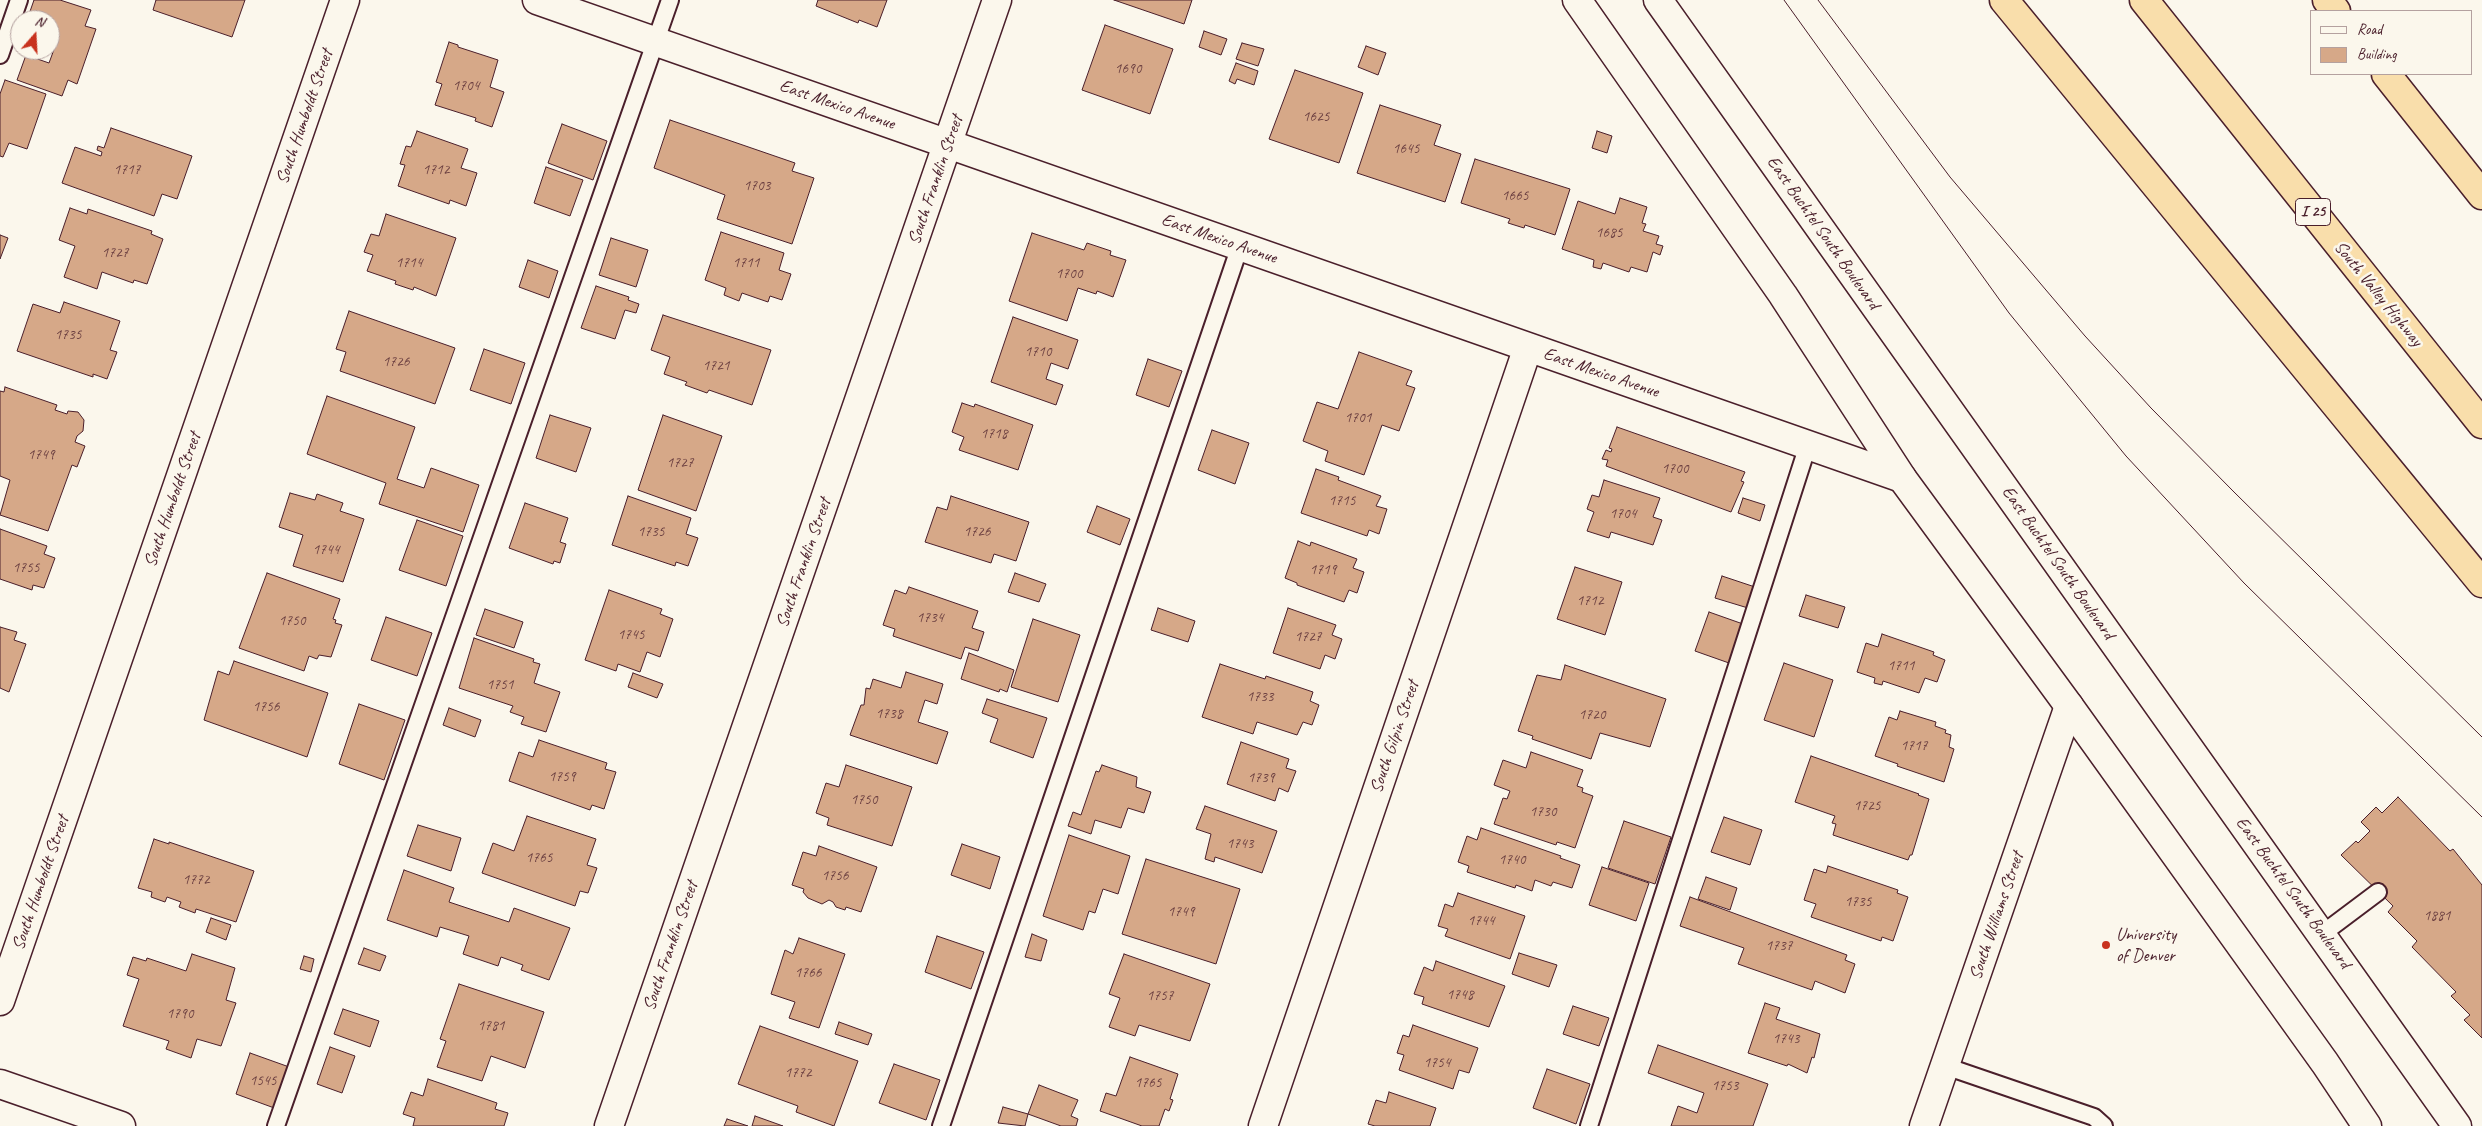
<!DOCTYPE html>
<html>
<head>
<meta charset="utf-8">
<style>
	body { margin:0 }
	#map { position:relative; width:2482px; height:1126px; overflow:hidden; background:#fbf7ec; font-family:Caveat,sans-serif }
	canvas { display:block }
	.legend { position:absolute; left:2310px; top:10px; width:162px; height:65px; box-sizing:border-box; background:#fbf7ec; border:1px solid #b4a19f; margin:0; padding:6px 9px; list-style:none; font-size:15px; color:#4a1f2b }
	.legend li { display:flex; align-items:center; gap:10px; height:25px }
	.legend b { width:25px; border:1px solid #b4a19f }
	.north { position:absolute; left:10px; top:10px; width:50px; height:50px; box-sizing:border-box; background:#fbf7ec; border:1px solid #b4a19f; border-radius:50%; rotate:19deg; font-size:14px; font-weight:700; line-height:20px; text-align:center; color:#4a1f2b }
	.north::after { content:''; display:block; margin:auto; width:18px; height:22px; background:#c8321e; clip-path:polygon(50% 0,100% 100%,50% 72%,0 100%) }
</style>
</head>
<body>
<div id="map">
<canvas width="2482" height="1126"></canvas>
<ul class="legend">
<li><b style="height:6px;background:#fbf7ec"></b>Road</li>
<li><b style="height:14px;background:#d6a888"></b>Building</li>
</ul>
<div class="north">N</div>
</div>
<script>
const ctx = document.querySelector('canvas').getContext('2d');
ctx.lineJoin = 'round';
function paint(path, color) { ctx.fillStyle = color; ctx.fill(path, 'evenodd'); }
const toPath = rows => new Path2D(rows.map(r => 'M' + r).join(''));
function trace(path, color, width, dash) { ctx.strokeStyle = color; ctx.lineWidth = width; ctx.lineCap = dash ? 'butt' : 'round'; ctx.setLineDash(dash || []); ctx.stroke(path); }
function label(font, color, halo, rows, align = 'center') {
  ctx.font = font + ' Caveat,sans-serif'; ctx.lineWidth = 5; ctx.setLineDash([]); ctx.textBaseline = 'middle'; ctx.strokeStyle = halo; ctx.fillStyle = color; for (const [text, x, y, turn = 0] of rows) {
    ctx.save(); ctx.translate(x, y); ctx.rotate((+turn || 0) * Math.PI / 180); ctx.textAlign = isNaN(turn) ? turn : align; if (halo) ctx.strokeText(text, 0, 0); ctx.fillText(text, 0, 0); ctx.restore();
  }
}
const building = toPath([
	[34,0,60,0,91,10,85,26,96,29,77,84,68,80,62,96,17,80,26,55,49,63,56,44,50,42,50,20,27,20,34,0],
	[156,0,245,0,232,37,153,10,156,0],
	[818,0,887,0,877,27,859,20,858,23,816,6,818,0],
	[1114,0,1192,0,1184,24,1114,0],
	[1105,25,1173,49,1150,114,1082,90,1105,25],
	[1204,31,1227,39,1221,55,1199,47,1204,31],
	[449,42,458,45,458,47,498,60,490,87,504,92,492,127,475,121,476,118,435,105,442,84,436,82,449,42],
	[1242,43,1264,49,1258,66,1236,59,1242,43],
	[1366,46,1386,53,1378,75,1358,67,1366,46],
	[1236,63,1258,71,1254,85,1237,79,1235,84,1229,81,1236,63],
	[1295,70,1363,93,1339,163,1269,139,1295,70],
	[5,80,46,94,27,149,9,143,3,157,0,156,0,94,5,80],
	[1380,105,1441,125,1434,145,1461,154,1445,202,1357,173,1380,105],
	[670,120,795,163,792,171,814,178,792,244,717,219,725,195,654,168,670,120],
	[562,124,607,141,593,180,548,163,562,124],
	[111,128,192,156,177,199,162,194,154,216,62,183,75,147,101,156,102,152,97,150,98,146,104,148,111,128],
	[417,131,468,149,461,168,477,173,466,206,450,200,449,204,398,186,405,165,400,164,406,146,411,147,417,131],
	[1597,131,1612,136,1607,153,1592,148,1597,131],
	[1475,159,1570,189,1555,235,1525,225,1524,228,1508,223,1510,219,1461,203,1475,159],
	[546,167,583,180,570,216,534,203,546,167],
	[1620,198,1647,207,1642,223,1646,224,1643,231,1659,236,1656,244,1663,246,1660,255,1653,252,1647,272,1631,267,1629,272,1603,263,1601,269,1593,267,1594,260,1562,249,1578,201,1615,214,1620,198],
	[70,208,87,214,88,209,152,231,151,234,163,239,147,284,134,280,133,283,102,272,97,289,64,277,75,246,59,240,70,208],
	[386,214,456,238,436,296,414,287,413,290,395,284,396,281,367,271,373,255,364,252,371,234,379,236,386,214],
	[721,232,784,253,779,270,791,274,782,300,770,296,768,302,742,293,739,301,724,295,726,288,705,280,721,232],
	[1032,233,1084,250,1087,243,1111,251,1110,255,1126,260,1113,297,1097,291,1096,294,1078,288,1067,321,1009,301,1032,233],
	[0,235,8,238,0,259,0,235],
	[611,238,648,250,636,287,599,275,611,238],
	[528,260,558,271,549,298,519,287,528,260],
	[596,286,629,297,628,300,639,304,636,313,625,310,615,339,581,328,596,286],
	[64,302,120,321,110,350,117,352,107,379,93,374,93,377,17,351,33,304,60,313,64,302],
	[349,311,455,348,435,404,340,371,346,352,336,349,349,311],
	[663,315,771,350,752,405,709,390,707,393,685,385,687,382,664,374,670,357,651,350,663,315],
	[1013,317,1078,340,1068,369,1051,363,1046,379,1063,385,1056,405,991,382,1013,317],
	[484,349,525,363,511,404,470,390,484,349],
	[1359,352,1412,371,1406,385,1415,388,1399,431,1382,425,1364,475,1325,461,1328,451,1303,441,1317,402,1338,409,1359,352],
	[1148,359,1182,371,1169,407,1136,395,1148,359],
	[5,387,57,405,55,410,67,414,68,411,78,412,84,420,83,431,77,436,75,442,85,446,77,467,72,465,48,531,0,515,10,480,0,476,0,391,4,392,5,387],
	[327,396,415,427,397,479,424,488,431,468,479,485,463,532,379,504,386,483,307,454,327,396],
	[962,403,974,407,975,404,1033,425,1018,470,959,450,964,437,952,432,962,403],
	[550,415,591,428,576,472,536,458,550,415],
	[663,415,722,436,696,511,638,490,663,415],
	[1617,427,1745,472,1741,481,1744,482,1731,512,1606,466,1608,460,1602,459,1606,450,1611,452,1612,449,1609,448,1617,427],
	[1212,430,1249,443,1235,484,1198,470,1212,430],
	[1316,469,1339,477,1338,480,1381,496,1376,506,1387,509,1379,534,1369,530,1367,536,1301,513,1316,469],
	[1604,480,1660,498,1653,517,1662,520,1653,545,1611,532,1609,538,1587,531,1594,512,1587,509,1592,495,1599,497,1604,480],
	[290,493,315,500,317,494,343,503,340,511,364,519,343,582,293,566,303,535,279,527,290,493],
	[628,496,691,518,686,534,698,538,688,566,676,562,675,566,612,545,628,496],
	[951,496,1029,522,1016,561,994,554,991,563,925,542,937,507,947,510,951,496],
	[1743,498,1765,505,1760,521,1738,513,1743,498],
	[525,503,568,518,560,542,566,544,560,563,554,561,553,564,509,548,525,503],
	[1097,506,1130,519,1120,545,1087,532,1097,506],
	[417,520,463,536,446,586,399,570,417,520],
	[0,529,47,546,44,554,55,558,44,588,33,585,32,590,0,579,0,529],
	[1298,541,1310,546,1311,542,1357,559,1353,568,1364,572,1357,593,1349,590,1344,602,1297,585,1297,583,1285,578,1298,541],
	[1575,567,1622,582,1605,635,1557,619,1575,567],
	[267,573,340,599,333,619,336,620,335,623,342,625,331,657,319,655,317,659,309,656,304,671,239,648,267,573],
	[1015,573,1046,584,1039,602,1008,592,1015,573],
	[1722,576,1755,587,1748,608,1715,598,1722,576],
	[909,587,978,611,972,628,984,632,978,651,965,647,961,659,893,636,895,629,883,625,895,590,906,594,909,587],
	[609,590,662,609,660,614,673,619,660,657,647,652,640,672,618,664,616,671,585,660,609,590],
	[1806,595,1845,607,1838,628,1799,616,1806,595],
	[1158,608,1195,621,1188,642,1151,630,1158,608],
	[1288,608,1336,625,1332,635,1342,639,1335,659,1325,655,1320,669,1273,653,1288,608],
	[485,609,523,622,514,648,476,635,485,609],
	[1709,612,1743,624,1729,663,1695,651,1709,612],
	[386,617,432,633,417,676,371,660,386,617],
	[1033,619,1080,635,1058,702,1011,687,1033,619],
	[0,627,17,632,14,640,26,644,9,692,0,688,0,627],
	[1882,634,1934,652,1933,655,1945,660,1937,682,1925,678,1919,693,1883,681,1882,685,1874,683,1875,678,1857,672,1866,643,1878,647,1882,634],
	[474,638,534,659,533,662,540,664,534,683,560,692,546,732,521,724,524,717,510,712,513,706,459,688,474,638],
	[969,653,1014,670,1007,692,1000,689,999,692,961,679,969,653],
	[234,661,328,693,307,757,204,720,218,671,229,675,234,661],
	[1784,663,1833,680,1814,737,1764,720,1784,663],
	[1220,664,1265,679,1266,676,1313,692,1310,701,1319,705,1312,725,1303,722,1297,735,1257,722,1253,734,1202,717,1220,664],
	[1565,665,1666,699,1650,747,1600,733,1591,759,1532,739,1533,736,1518,731,1537,675,1561,680,1565,665],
	[906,672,943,684,937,704,925,700,918,722,948,732,937,764,850,735,861,705,864,705,866,688,870,689,873,679,901,688,906,672],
	[633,673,663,684,657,698,628,687,633,673],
	[987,699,1047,718,1033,758,990,742,998,719,982,713,987,699],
	[359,704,405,720,384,780,339,764,359,704],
	[449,708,481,720,475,737,443,725,449,708],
	[1900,711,1936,722,1935,726,1946,730,1945,733,1951,735,1949,747,1954,749,1944,782,1897,766,1898,764,1875,756,1889,717,1897,720,1900,711],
	[539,740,607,763,605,769,616,772,604,809,592,805,590,810,509,781,519,752,533,757,539,740],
	[1241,742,1289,759,1286,768,1296,771,1288,792,1279,788,1275,801,1227,784,1241,742],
	[1531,752,1583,770,1577,786,1583,788,1582,792,1593,796,1575,848,1557,842,1556,845,1494,824,1503,798,1507,799,1510,791,1494,785,1503,760,1526,768,1531,752],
	[1811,756,1919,794,1918,795,1929,799,1912,855,1910,855,1908,860,1833,835,1836,824,1832,823,1835,816,1795,802,1811,756],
	[846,765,912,787,892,846,827,825,829,818,816,813,826,783,839,787,846,765],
	[1102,765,1137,777,1136,787,1151,792,1144,813,1128,808,1121,828,1095,820,1091,834,1068,826,1073,812,1081,815,1096,771,1099,772,1102,765],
	[2398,797,2450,851,2453,849,2482,885,2482,1038,2464,1020,2470,1015,2451,996,2456,992,2412,947,2417,941,2388,912,2393,906,2341,855,2356,841,2358,843,2370,831,2361,822,2376,807,2382,813,2398,797],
	[1205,806,1277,831,1262,873,1215,857,1214,862,1205,859,1211,834,1196,829,1205,806],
	[527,816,596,839,587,865,597,868,588,893,580,891,575,906,482,873,493,843,514,851,527,816],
	[1724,817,1762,830,1750,865,1711,852,1724,817],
	[1624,821,1671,837,1655,884,1608,868,1624,821],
	[418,825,461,838,451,871,407,856,418,825],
	[1481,828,1561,856,1560,858,1580,865,1572,888,1553,882,1551,886,1535,880,1532,891,1516,885,1515,888,1467,872,1469,866,1458,862,1467,836,1477,840,1481,828],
	[1069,835,1130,856,1118,894,1103,889,1095,913,1089,911,1083,930,1043,916,1069,835],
	[154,839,169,844,169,842,254,871,236,922,196,909,195,913,179,907,181,902,167,897,165,902,151,897,152,892,138,888,154,839],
	[962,844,1000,857,990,889,951,875,962,844],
	[819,846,877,867,861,912,846,907,845,910,836,907,833,902,829,900,822,904,808,898,803,892,804,889,792,885,803,852,816,856,819,846],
	[1146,859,1240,889,1216,964,1122,934,1146,859],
	[1828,866,1898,890,1897,893,1908,897,1893,941,1882,937,1881,941,1811,917,1816,904,1804,900,1814,869,1826,873,1828,866],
	[1602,867,1649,883,1636,921,1589,905,1602,867],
	[404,870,454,888,449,902,509,922,514,908,570,928,549,980,521,970,523,965,501,957,498,966,463,954,469,936,440,927,437,937,387,920,404,870],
	[1706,877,1737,888,1730,910,1698,899,1706,877],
	[1458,893,1525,916,1510,959,1445,936,1448,929,1438,926,1445,904,1453,907,1458,893],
	[1690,897,1847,955,1845,960,1855,964,1845,993,1815,981,1812,990,1738,964,1744,948,1680,926,1690,897],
	[211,918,231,925,226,940,206,932,211,918],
	[1032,934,1047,940,1041,961,1025,957,1032,934],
	[937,936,984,952,971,989,925,972,937,936],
	[799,938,845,954,819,1028,789,1018,795,1002,771,994,785,950,793,954,799,938],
	[364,948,386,956,380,971,358,964,364,948],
	[1519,953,1557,965,1549,987,1512,974,1519,953],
	[192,954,235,968,226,1000,236,1003,221,1046,197,1039,191,1058,166,1049,169,1041,123,1026,139,979,127,975,133,957,146,961,147,958,186,971,192,954],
	[1124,954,1210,984,1190,1041,1139,1025,1135,1036,1109,1027,1120,998,1109,994,1124,954],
	[304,956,314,959,311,972,300,969,304,956],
	[1436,961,1505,986,1489,1027,1422,1004,1424,997,1414,994,1424,967,1433,971,1436,961],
	[459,984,544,1012,525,1068,491,1056,482,1081,437,1067,446,1041,440,1039,459,984],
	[1765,1003,1780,1008,1776,1019,1820,1034,1814,1058,1812,1057,1807,1073,1788,1064,1787,1066,1748,1053,1765,1003],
	[1573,1006,1609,1018,1599,1046,1563,1034,1573,1006],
	[343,1009,379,1021,370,1047,334,1034,343,1009],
	[839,1022,872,1034,868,1045,835,1034,839,1022],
	[1413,1025,1478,1048,1469,1073,1459,1070,1453,1089,1399,1070,1404,1055,1397,1053,1403,1035,1409,1037,1413,1025],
	[760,1026,858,1061,834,1126,796,1112,798,1106,738,1084,760,1026],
	[1658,1045,1768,1084,1753,1126,1671,1126,1678,1106,1697,1113,1704,1093,1648,1073,1658,1045],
	[330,1047,355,1056,342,1093,317,1084,330,1047],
	[250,1053,292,1068,277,1109,236,1094,250,1053],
	[1130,1057,1178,1074,1170,1099,1173,1100,1169,1111,1165,1109,1159,1126,1142,1126,1100,1111,1106,1093,1116,1096,1130,1057],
	[894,1064,940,1080,926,1120,879,1103,894,1064],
	[1547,1069,1590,1084,1576,1124,1533,1108,1547,1069],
	[428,1079,497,1103,495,1109,508,1113,504,1126,413,1126,415,1118,403,1114,411,1092,423,1096,428,1079],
	[1039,1085,1078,1100,1071,1116,1078,1119,1076,1126,1061,1126,1028,1114,1039,1085],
	[1389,1092,1436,1108,1430,1126,1375,1126,1368,1124,1376,1100,1386,1103,1389,1092],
	[1003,1107,1028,1114,1025,1126,998,1123,1003,1107],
	[755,1116,783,1126,752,1126,755,1116],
	[727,1119,748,1126,724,1126,727,1119]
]);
paint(building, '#d6a888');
trace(building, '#4a1f2b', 1);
const lane = toPath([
	[0,55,19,0],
	[2322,934,2378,892],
	[1945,1066,2094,1117,2104,1126],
	[276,1126,670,0],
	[941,1126,1240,246],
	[1589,1126,1808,445]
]);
const street = toPath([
	[537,0,1902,478],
	[0,1001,345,0],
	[0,1084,121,1126],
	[1263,1126,1528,347],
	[1924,1126,2069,706]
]);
const secondary = toPath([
	[1577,0,1783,295,1902,478,2069,706,2325,1063,2367,1126],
	[1658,0,2457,1126],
	[609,1126,997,0]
]);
const highway = toPath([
	[2004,0,2482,583],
	[2144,0,2482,424],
	[2327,0,2336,11],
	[2386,74,2482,195]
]);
trace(lane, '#4a1f2b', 20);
trace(street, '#4a1f2b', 31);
trace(secondary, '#4a1f2b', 31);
trace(highway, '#4a1f2b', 31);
trace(lane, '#fbf7ec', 16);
trace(street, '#fbf7ec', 28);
trace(secondary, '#fbf7ec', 28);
trace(highway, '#f9deab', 28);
trace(toPath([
	[1784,0,2009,313,2126,456,2244,583,2482,817],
	[1818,0,1950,177,2085,336,2151,408,2234,492,2482,737]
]), '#4a1f2b', 1);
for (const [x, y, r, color] of [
	[2106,945,5,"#c8321e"]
]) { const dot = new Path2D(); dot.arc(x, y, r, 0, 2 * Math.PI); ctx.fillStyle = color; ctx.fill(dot); trace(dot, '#fbf7ec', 2); }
label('15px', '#6d4142', null, [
	["1690",1128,69],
	["1704",466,86],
	["1625",1316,117],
	["1645",1406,149],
	["1717",127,170],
	["1712",436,170],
	["1703",757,186],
	["1665",1515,196],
	["1685",1609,233],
	["1727",115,253],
	["1714",409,263],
	["1711",746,263],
	["1700",1069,274],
	["1735",68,335],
	["1710",1038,352],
	["1726",396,362],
	["1721",716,366],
	["1701",1358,418],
	["1718",994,434],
	["1749",41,455],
	["1727",680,463],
	["1700",1675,469],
	["1715",1342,501],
	["1704",1623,514],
	["1735",651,532],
	["1726",977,532],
	["1744",326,550],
	["1755",26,568],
	["1719",1323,570],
	["1712",1590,601],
	["1734",930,618],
	["1750",292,621],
	["1745",631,635],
	["1727",1308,637],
	["1711",1901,666],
	["1751",500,685],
	["1733",1260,697],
	["1756",266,707],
	["1738",889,714],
	["1720",1592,715],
	["1717",1914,746],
	["1759",562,777],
	["1739",1261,778],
	["1750",864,800],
	["1725",1867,806],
	["1730",1543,812],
	["1743",1240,844],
	["1765",539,858],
	["1740",1512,860],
	["1756",835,876],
	["1772",196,880],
	["1735",1858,902],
	["1749",1181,912],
	["1881",2437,916],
	["1744",1481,921],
	["1737",1779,946],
	["1766",808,973],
	["1748",1460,995],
	["1757",1160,996],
	["1790",180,1014],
	["1781",491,1026],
	["1743",1786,1039],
	["1754",1437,1063],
	["1772",798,1073],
	["1545",263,1081],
	["1765",1148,1083],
	["1753",1725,1086]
]);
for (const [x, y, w] of [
	[2313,212,35]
]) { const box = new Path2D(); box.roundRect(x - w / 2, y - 13.5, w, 27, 4); ctx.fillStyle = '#fbf7ec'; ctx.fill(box); trace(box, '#4a1f2b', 1); }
label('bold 16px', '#4a1f2b', null, [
	["I 25",2313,212]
]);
label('18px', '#4a1f2b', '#fbf7ec', [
	["East Mexico Avenue",837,105,19],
	["South Humboldt Street",305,117,-71],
	["South Franklin Street",936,180,-71],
	["East Buchtel South Boulevard",1823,233,55],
	["East Mexico Avenue",1219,239,19],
	["South Valley Highway",2378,294,51],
	["East Mexico Avenue",1601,373,19],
	["South Humboldt Street",173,500,-71],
	["South Franklin Street",804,563,-71],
	["East Buchtel South Boulevard",2058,563,55],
	["South Gilpin Street",1395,737,-71],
	["South Humboldt Street",41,883,-71],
	["East Buchtel South Boulevard",2293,893,54],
	["South Williams Street",1997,916,-71],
	["South Franklin Street",671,946,-71]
]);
label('18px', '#4a1f2b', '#fbf7ec', [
	["University",2116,935],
	["of Denver",2116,956]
], 'left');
</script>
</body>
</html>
